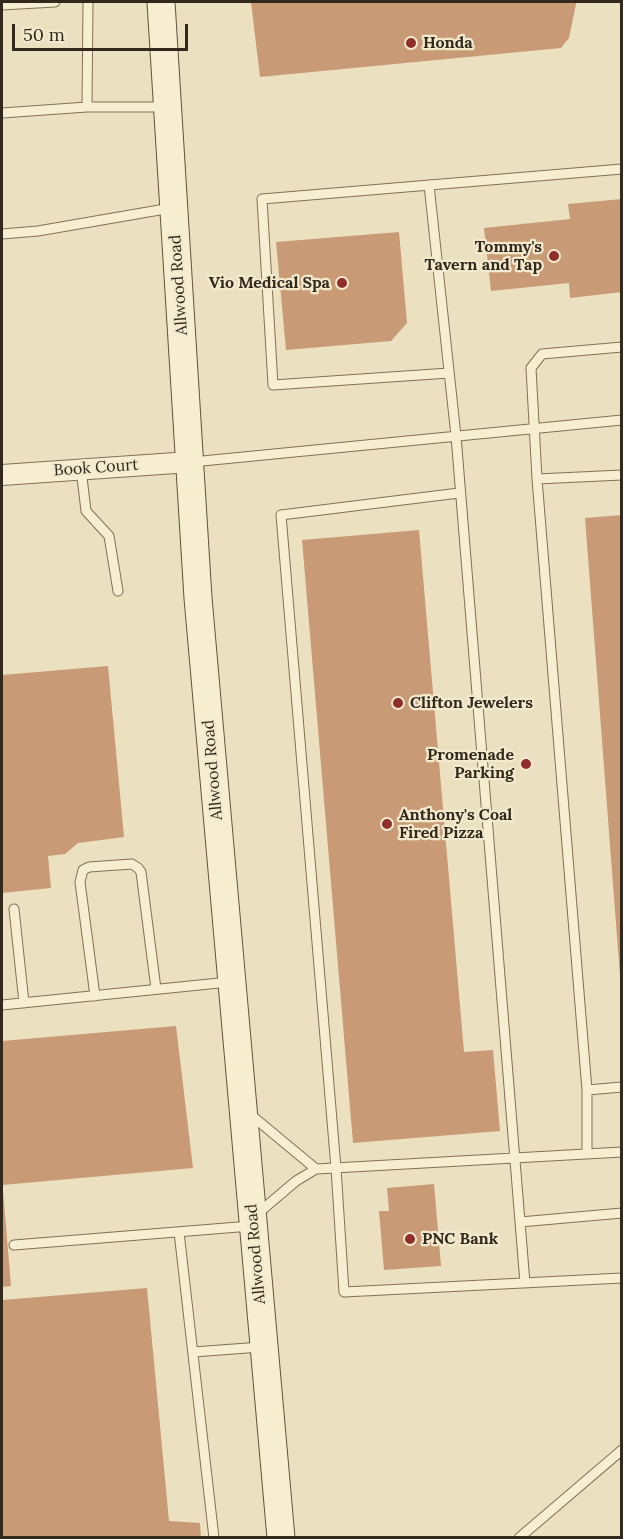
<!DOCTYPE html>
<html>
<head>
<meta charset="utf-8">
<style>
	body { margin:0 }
	#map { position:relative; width:623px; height:1539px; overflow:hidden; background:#ebe0bf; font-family:Lora,serif }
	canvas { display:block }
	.frame { position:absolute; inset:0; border:3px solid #33281c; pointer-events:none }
	.scale { position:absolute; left:12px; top:24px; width:176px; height:27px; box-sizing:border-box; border:3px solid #33281c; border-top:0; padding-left:8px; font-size:18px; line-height:21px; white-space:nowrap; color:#33281c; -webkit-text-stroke:4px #f3eace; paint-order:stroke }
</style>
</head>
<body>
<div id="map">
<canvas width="623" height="1539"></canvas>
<div class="frame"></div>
<div class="scale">50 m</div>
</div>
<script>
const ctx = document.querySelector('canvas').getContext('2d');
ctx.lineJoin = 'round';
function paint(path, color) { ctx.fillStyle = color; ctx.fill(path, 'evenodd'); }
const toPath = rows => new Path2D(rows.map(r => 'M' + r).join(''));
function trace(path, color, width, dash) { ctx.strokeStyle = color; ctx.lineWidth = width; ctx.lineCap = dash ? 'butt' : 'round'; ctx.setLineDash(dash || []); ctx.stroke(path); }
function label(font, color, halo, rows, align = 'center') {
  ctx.font = font + ' Lora,serif'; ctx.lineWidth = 4.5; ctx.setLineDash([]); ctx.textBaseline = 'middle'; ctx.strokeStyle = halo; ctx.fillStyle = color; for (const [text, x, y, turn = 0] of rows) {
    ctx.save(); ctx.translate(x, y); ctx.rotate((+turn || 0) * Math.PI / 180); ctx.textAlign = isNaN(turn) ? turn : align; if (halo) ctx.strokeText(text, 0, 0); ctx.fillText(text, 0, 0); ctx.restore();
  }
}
paint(toPath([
	[251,2,576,2,576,4,569,38,561,48,260,77],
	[622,199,622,292,570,298,569,283,491,291,484,228,570,219,568,204],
	[399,232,407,323,391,341,286,350,276,242],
	[622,515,622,975,620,976,585,518],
	[419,530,464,1052,493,1050,500,1131,353,1143,302,540],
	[108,666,124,837,78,843,65,854,48,856,51,888,2,893,2,675],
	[176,1026,193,1168,2,1185,2,1041],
	[434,1184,441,1266,384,1270,379,1211,389,1211,387,1188],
	[2,1191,3,1191,11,1286,2,1287],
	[147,1288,169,1521,200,1523,201,1538,2,1538,2,1300]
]), '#c89b76');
const lane = toPath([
	[2,5,55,2],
	[87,107,88,2],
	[2,113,87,107,165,107],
	[429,185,456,436,525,1283],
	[2,234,38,231,171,208],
	[449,373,273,385,262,199,622,169],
	[192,462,622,420],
	[81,469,86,511,109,536,118,591],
	[537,479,622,475],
	[459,493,281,515,336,1168,344,1292,622,1278],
	[14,909,24,1003],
	[95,996,80,882,83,870,89,867,132,864,138,868,141,872,156,989],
	[2,1005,229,982],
	[587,1090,622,1087],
	[251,1115,316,1169],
	[587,1154,587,1090,537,479,531,368,542,354,622,347],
	[256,1215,296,1181,316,1169,622,1152],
	[520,1222,622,1213],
	[179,1232,214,1538],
	[14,1245,251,1226],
	[193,1352,261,1347],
	[519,1538,622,1450]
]);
const street = toPath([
	[2,475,190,462]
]);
const secondary = toPath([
	[161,2,198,598,281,1538]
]);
trace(lane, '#837058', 11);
trace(street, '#837058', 22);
trace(secondary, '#65523c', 29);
trace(lane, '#f7edd1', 9);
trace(street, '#f7edd1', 20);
trace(secondary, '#f7edd1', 27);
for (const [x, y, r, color] of [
	[411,43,6,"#8f2e2b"],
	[554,256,6,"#8f2e2b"],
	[342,283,6,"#8f2e2b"],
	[398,703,6,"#8f2e2b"],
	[526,764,6,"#8f2e2b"],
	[387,824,6,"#8f2e2b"],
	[410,1239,6,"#8f2e2b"]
]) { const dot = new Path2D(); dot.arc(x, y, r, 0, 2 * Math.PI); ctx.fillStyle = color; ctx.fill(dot); trace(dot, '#f3eace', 2); }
label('bold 16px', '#33281c', '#f3eace', [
	["Honda",423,43],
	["Tommy's",542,247,"right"],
	["Tavern and Tap",542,265,"right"],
	["Vio Medical Spa",330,283,"right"],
	["Clifton Jewelers",410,703],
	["Promenade",514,755,"right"],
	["Parking",514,773,"right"],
	["Anthony's Coal",399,815],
	["Fired Pizza",399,833],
	["PNC Bank",422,1239]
], 'left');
label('16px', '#33281c', '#f3eace', [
	["Allwood Road",179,285,-94],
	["Book Court",96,468,-4],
	["Allwood Road",213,770,-95],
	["Allwood Road",256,1254,-95]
]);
</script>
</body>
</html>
